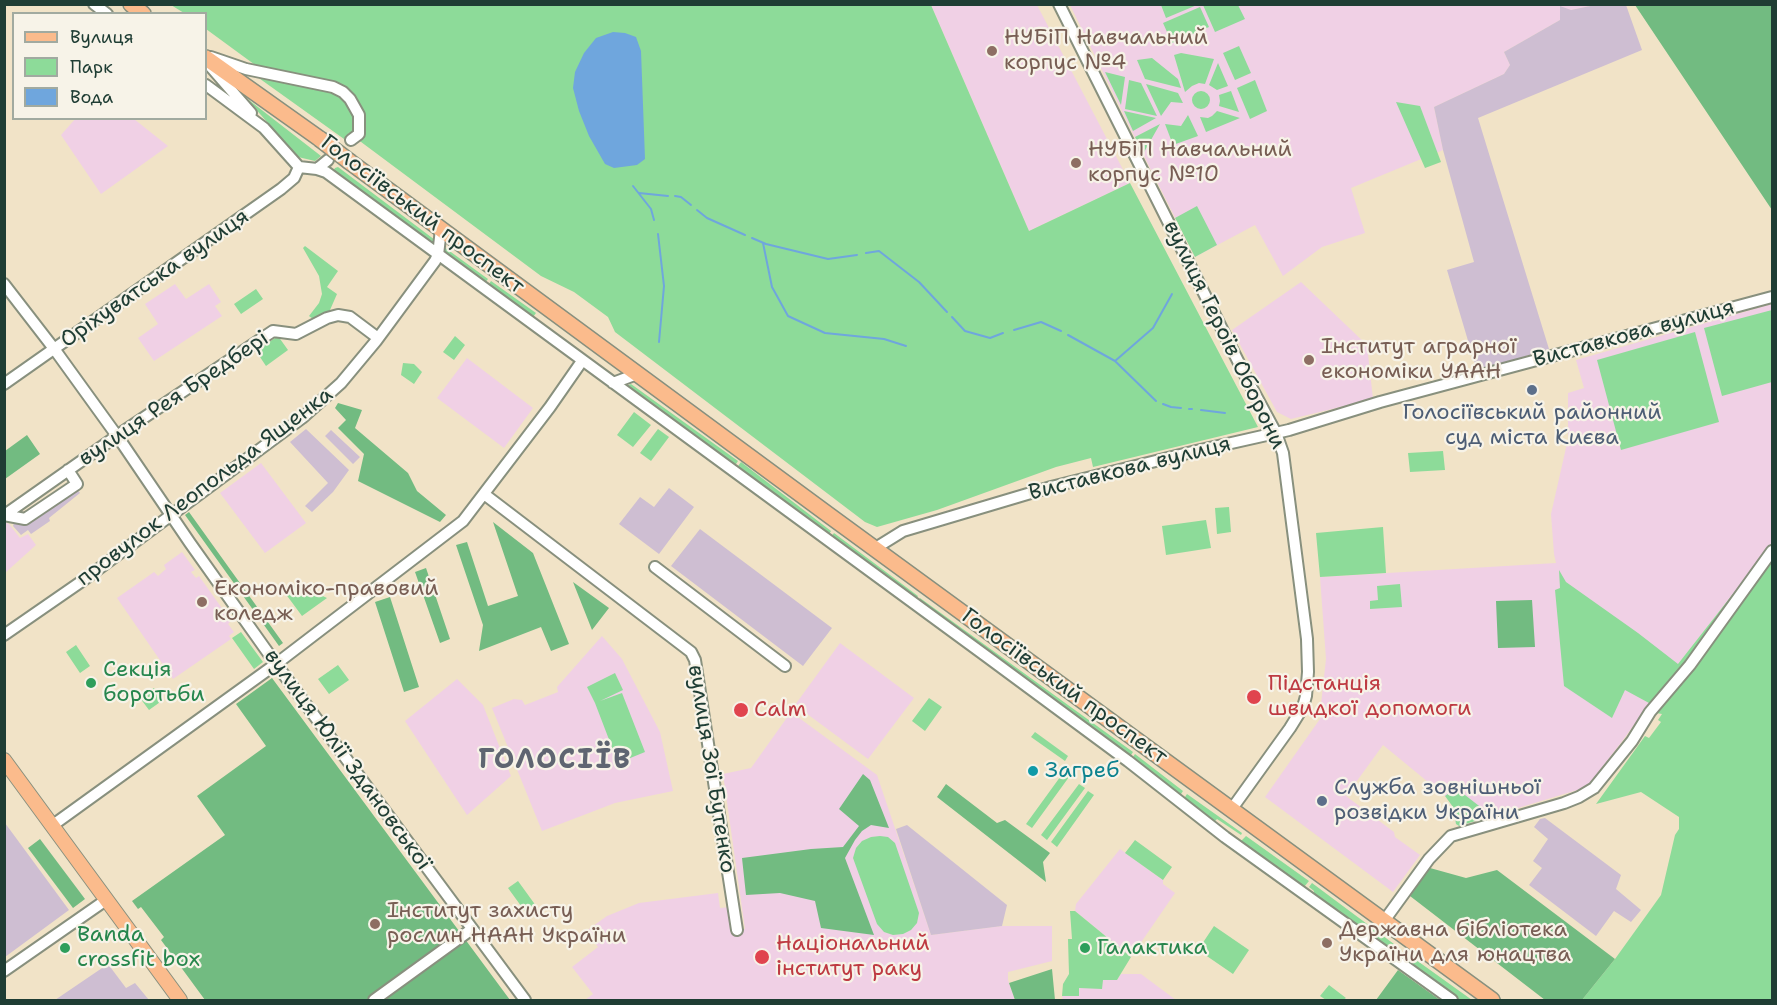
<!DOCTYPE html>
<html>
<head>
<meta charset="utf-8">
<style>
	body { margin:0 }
	#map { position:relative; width:1777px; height:1005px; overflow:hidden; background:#f1e3c7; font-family:"Shantell Sans",sans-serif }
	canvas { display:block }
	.frame { position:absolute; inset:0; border:6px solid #1f3d34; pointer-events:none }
	.legend { position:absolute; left:12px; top:12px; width:195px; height:108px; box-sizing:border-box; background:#f7f3e8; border:2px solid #a1aaa0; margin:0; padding:8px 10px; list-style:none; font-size:18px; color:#1f3d34 }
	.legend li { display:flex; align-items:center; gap:12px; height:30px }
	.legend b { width:30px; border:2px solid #a1aaa0 }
</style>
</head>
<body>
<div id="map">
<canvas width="1777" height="1005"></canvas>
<div class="frame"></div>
<ul class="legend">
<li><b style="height:8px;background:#fbbb8c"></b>Вулиця</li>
<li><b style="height:16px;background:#8ddb99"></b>Парк</li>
<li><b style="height:16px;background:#6fa6dd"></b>Вода</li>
</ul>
</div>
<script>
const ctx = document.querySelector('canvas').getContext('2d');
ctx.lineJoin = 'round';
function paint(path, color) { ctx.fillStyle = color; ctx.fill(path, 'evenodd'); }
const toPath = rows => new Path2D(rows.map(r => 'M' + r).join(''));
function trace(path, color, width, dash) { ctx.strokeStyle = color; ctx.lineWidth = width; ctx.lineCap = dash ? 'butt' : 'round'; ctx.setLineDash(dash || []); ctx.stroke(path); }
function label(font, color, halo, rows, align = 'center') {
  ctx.font = font + ' "Shantell Sans",sans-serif'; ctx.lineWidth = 4.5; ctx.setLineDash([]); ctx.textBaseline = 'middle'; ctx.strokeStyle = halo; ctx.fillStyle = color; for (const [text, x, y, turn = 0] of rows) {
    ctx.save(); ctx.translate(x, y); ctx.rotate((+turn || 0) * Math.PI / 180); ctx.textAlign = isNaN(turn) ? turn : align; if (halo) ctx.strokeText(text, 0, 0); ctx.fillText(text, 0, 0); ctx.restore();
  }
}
paint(toPath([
	[931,5,1037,5,1130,183,1029,231],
	[1070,5,1595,5,1571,10,1560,20,1504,52,1510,65,1504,74,1434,107,1443,150,1351,188,1365,233,1322,247,1283,276,1255,225,1195,257,1150,168],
	[76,118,134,119,168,146,101,194,61,135],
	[1301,282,1367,345,1373,399,1291,419,1277,412,1232,330],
	[175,284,186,299,209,284,221,302,215,306,222,316,154,361,138,338,158,324,145,304],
	[1772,304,1772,544,1678,664,1623,740,1587,787,1459,826,1456,824,1453,807,1445,796,1383,745,1346,796,1394,832,1395,837,1420,855,1393,892,1265,797,1327,709,1321,704,1326,659,1320,577,1556,563,1554,554,1551,514,1568,439,1568,393,1584,388,1576,360],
	[467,358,533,408,504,448,437,398],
	[261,463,306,523,265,553,220,493],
	[4,522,9,524,20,538,28,534,36,545,5,573],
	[182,552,195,570,191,572,196,578,199,576,231,621,228,624,234,632,229,636,231,639,173,679,117,598,154,572,158,576,166,569,164,565],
	[602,636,622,659,660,732,673,791,615,803,542,831,492,708,514,699,522,700,525,705,558,692,557,687],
	[840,643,914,698,868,759,795,705],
	[457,679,483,705,511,776,467,815,405,721],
	[791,712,877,775,931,935,1002,926,1052,926,1052,961,1008,972,1008,980,1015,1000,585,1000,593,994,572,967,598,947,586,931,607,916,639,903,718,893,720,908,731,907,734,930,745,929,723,774,751,768],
	[1120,849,1163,880,1163,884,1175,893,1131,957,1075,911,1076,904],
	[1121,974,1141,974,1176,1000,1063,1000,1062,996,1079,996,1079,988,1103,980,1117,980]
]), '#f0d0e5');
paint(toPath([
	[1595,5,1626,5,1642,50,1478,118,1549,349,1477,371,1447,270,1474,262,1443,150,1434,107,1504,74,1510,65,1504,52,1560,20,1560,6,1571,10],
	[306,429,349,470,333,492,312,512,305,506,328,483,290,442],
	[331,430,360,457,353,464,325,436],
	[669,488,694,507,659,554,619,524,640,497,654,507],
	[77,489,80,493,49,518,50,521,31,534,28,530,21,535,13,526,15,520,39,516],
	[700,529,832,628,803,666,671,566],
	[1545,818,1621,875,1616,889,1641,910,1631,922,1614,911,1596,936,1529,885,1542,868,1533,861,1548,839,1534,827,1540,819],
	[5,823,69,910,5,957,4,957],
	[907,825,1007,905,1002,926,931,935,896,829],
	[108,964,126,988,135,983,149,1000,55,1000]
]), '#cebed2');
paint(toPath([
	[171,5,931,5,1029,231,1130,183,1258,427,1093,467,1091,458,1056,467,937,510,877,527,865,522,615,332,608,317,574,292,541,276,349,133,344,139,256,76,277,81,206,29,206,14,184,13],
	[1161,5,1197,5,1166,18],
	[1203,5,1238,5,1245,19,1215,32],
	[1200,7,1209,27,1172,43,1163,23],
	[1239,46,1251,73,1235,80,1223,53],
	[1181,53,1214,59,1205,84,1199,83,1192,86,1185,92,1174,55],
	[1152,58,1178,79,1181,88,1145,79,1137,60],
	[1218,63,1228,86,1217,90,1209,85],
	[1105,72,1125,77,1121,105],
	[1129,80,1141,83,1157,116,1125,109],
	[1255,80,1267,111,1250,119,1237,88],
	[1146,84,1178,93,1183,103,1171,102,1161,116],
	'1192 100a9 9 0 1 1 18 0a9 9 0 1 1-18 0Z',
	[1231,91,1239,112,1219,106,1220,101,1219,95],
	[245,97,321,156,315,161,298,157],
	[1396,102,1420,106,1441,162,1425,168],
	[1124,111,1156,118,1133,131],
	[1217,111,1240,118,1206,132,1200,117,1208,118,1212,116],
	[1188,115,1198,136,1173,145,1165,124,1181,126],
	[1160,124,1143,154,1135,137],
	[338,167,435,240,436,250,332,173,335,168],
	[1197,206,1217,245,1195,257,1175,218],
	[305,246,338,271,327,287,337,294,330,310,327,314,313,319,309,316,319,303,322,294,319,276,303,248],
	[444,247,488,279,484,284,446,257],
	[491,281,536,313,531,320,487,287],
	[256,289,263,299,241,314,234,304],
	[1772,310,1772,382,1722,396,1704,328],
	[1695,332,1719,422,1621,450,1597,360],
	[278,336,288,350,266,366,256,351],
	[455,336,465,345,454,360,443,352],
	[403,363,414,364,422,372,414,384,401,375],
	[631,384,738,461,734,467,624,387],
	[634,412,651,425,633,447,617,435],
	[658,429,669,437,651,461,640,453],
	[1443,451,1445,470,1410,472,1408,453],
	[741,462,831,531,828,536,736,469],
	[1229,507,1231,532,1217,534,1215,508],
	[1206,520,1211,548,1166,555,1162,526],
	[1383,527,1386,573,1320,577,1316,533],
	[834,533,918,596,915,601,830,538],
	[1772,544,1772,1000,1582,1000,1615,959,1661,895,1675,835,1679,829,1679,817,1641,792,1596,804,1645,736,1649,738,1661,722,1658,720,1662,714,1650,712,1649,703,1625,690,1612,718,1564,686,1555,590,1560,588,1559,570,1566,582,1638,633,1678,664],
	[297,584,327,598,302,616,285,593],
	[1400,584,1402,607,1370,609,1370,601,1378,600,1377,586],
	[920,598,1133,752,1129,758,917,603],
	[241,632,263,662,254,669,232,638],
	[76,645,90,666,80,673,66,652],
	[338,665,349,680,329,694,318,679],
	[615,673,623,690,600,701,622,693,645,752,618,763,595,703,587,687],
	[154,688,163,700,149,710,140,698],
	[929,698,942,707,925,731,912,721],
	[1035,732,1068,756,1065,761,1031,737],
	[1135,754,1183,791,1179,797,1131,760],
	[1063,773,1069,777,1032,828,1026,824],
	[1079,784,1085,788,1047,840,1041,835],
	[1456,788,1492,816,1459,826,1456,824,1453,807,1445,796],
	[1088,791,1094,795,1057,847,1051,842],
	[1187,794,1242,833,1241,835,1217,819,1213,823,1183,800],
	[880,836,888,837,895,843,919,913,917,923,911,930,903,934,893,935,884,932,877,924,853,858,856,848,862,841,871,837],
	[1246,836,1309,881,1304,887,1241,841],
	[1135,840,1172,867,1163,880,1125,853],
	[518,881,539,910,529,917,508,888],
	[1312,883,1402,950,1398,956,1313,894,1314,891,1309,887],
	[1070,911,1075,911,1131,957,1117,980,1103,980,1102,989,1079,988,1079,996,1062,996,1063,984,1069,974,1068,939,1072,939],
	[1214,926,1249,950,1233,974,1198,950],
	[1405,952,1472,1000,1458,1000,1400,959],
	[1329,985,1346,998,1343,1000,1326,1000,1320,996]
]), '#8ddb99');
paint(toPath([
	[1635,5,1772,5,1772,210],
	[338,403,362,410,355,428,408,473,417,491,446,515,440,522,358,481,364,454,338,428,346,420,335,408],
	[27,435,40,454,5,479,5,451],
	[189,512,283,643,279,646,185,515],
	[493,522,533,553,569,644,551,651,541,627,479,651,483,625,456,545,467,542,488,606,518,596],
	[426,568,450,639,440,643,415,572],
	[573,582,609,608,592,630],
	[390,597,419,687,404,692,375,602],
	[1532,600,1535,647,1498,648,1496,601],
	[272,678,510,1000,205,1000,161,940,164,937,141,907,138,909,132,901,225,835,197,796,266,746,236,704],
	[863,774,870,780,889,828,871,825,862,831,855,840,845,858,874,935,821,928,815,901,780,893,746,895,742,858,811,849,843,847,859,826,839,809],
	[946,784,997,823,1005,820,1050,853,1043,862,1046,882,937,797],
	[40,839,85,899,73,908,28,848],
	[1430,868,1466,878,1497,870,1615,959,1582,1000,1545,1000,1410,896],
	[1052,969,1055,1000,1015,1000,1009,983],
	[1398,970,1440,1000,1376,1000]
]), '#72bb81');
paint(toPath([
	[613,32,625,33,636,37,641,51,645,159,637,165,614,168,605,164,589,136,579,111,573,88,575,72,584,53,596,38]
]), '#6fa6dd');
trace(toPath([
	[633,186,651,209,654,220],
	[639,193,668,196],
	[675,196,681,197,691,205],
	[697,210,707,218,745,235],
	[658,234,664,286,659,342],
	[752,238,766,244,828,259,857,255],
	[763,243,772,287,788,316,825,333,884,339,906,346],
	[866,253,879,251,919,282,947,312],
	[952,317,965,331,990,338,1003,333],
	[1014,330,1041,322,1061,331],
	[1068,335,1115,361,1156,401],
	[1115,361,1153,328,1172,294],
	[1163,404,1171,407,1181,408],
	[1189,409,1192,409],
	[1201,410,1225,413]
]), '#6fa6dd', 2);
const minor = toPath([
	[94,4,107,14],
	[1059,4,1247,379,1276,433,1283,453,1307,639,1308,672,1306,696,1303,707,1290,728,1231,810],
	[211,57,246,69,333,87,343,92,350,99,359,115,359,134,351,140],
	[210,66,251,113],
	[206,85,264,128,299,167,317,169,326,172,986,656,1128,761,1225,837,1452,1000],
	[317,169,328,160],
	[4,284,55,350,120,440,190,543,276,664,525,1000],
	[613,383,637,374],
	[4,384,281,189,294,178,299,167],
	[484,494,691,652,695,660,737,930],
	[6,514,124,431,273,331,296,334,327,318,338,315,350,317,378,338],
	[4,515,25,519,77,484,68,470],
	[874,549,903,531,1051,487,1196,451,1289,430,1380,402,1772,297],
	[655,567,785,666],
	[4,635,85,579,302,418,341,383,376,341,435,261,438,255,441,229],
	[53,825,276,664,463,521,550,407,582,361],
	[1384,921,1429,859,1451,836,1564,803,1579,797,1594,788,1632,741,1650,712,1690,665,1772,551],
	[4,971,106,900],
	[374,1000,472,929]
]);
const major = toPath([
	[4,760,180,1000]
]);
const highway = toPath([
	[131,4,143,14],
	[206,58,320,139],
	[350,162,830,516,1492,1000]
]);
trace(minor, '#88907e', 14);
trace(major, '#88907e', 16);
trace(highway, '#88907e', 18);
trace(minor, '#fff', 10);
trace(major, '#fbbb8c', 14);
trace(highway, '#fbbb8c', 15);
const highwayBridge = toPath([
	[320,139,350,162]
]);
trace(highwayBridge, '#88907e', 18, []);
trace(highwayBridge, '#fbbb8c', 15);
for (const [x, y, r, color] of [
	[992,51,6,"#8d6e63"],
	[1076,163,6,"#8d6e63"],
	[1309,360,6,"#8d6e63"],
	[1532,390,6,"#5c6f8a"],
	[202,602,6,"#8d6e63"],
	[91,683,6,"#2e9e5b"],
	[1254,697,8,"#e0444e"],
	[741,710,8,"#e0444e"],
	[1033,771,6,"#0f9aa8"],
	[1322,801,6,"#5c6f8a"],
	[375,924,6,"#8d6e63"],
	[1327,943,6,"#8d6e63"],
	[65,948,6,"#2e9e5b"],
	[1085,948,6,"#2e9e5b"],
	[762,957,8,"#e0444e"]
]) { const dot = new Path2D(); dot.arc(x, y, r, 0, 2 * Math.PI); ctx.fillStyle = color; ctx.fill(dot); trace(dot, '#f7f3e8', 2); }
label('22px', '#785e54', '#f7f3e8', [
	["НУБіП Навчальний",1004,38],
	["корпус №4",1004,63],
	["НУБіП Навчальний",1088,150],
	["корпус №10",1088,175],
	["Інститут аграрної",1321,347],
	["економіки УААН",1321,372],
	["Економіко-правовий",214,589],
	["коледж",214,614],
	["Інститут захисту",387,911],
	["рослин НААН України",387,936],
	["Державна бібліотека",1339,930],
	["України для юнацтва",1339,955]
], 'left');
label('22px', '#1f3d34', '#f7f3e8', [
	["Голосіївський проспект",422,215,37],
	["Оріхуватська вулиця",155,279,-35],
	["Виставкова вулиця",1634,334,-15],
	["вулиця Героїв Оборони",1224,335,64],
	["вулиця Рея Бредбері",174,399,-34],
	["Виставкова вулиця",1130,469,-14],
	["провулок Леопольда Ященка",205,487,-37],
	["Голосіївський проспект",1064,687,36],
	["вулиця Юлії Здановської",347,760,54],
	["вулиця Зої Бутенко",711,769,81]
]);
label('22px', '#4e5e75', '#f7f3e8', [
	["Голосіївський районний",1532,413],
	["суд міста Києва",1532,438],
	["Служба зовнішньої",1334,788,"left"],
	["розвідки України",1334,813,"left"]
]);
label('22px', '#27864d', '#f7f3e8', [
	["Секція",103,670],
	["боротьби",103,695],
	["Banda",77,935],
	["crossfit box",77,960],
	["Галактика",1097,948]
], 'left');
label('22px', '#be3a42', '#f7f3e8', [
	["Підстанція",1268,684],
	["швидкої допомоги",1268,709],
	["Calm",754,710],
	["Національний",776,944],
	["інститут раку",776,969]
], 'left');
label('22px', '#0d838f', '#f7f3e8', [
	["Загреб",1045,771]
], 'left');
ctx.letterSpacing = '1.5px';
label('bold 28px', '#5f6571', '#f7f3e8', [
	["ГОЛОСІЇВ",555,761]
]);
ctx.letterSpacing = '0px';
</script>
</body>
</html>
